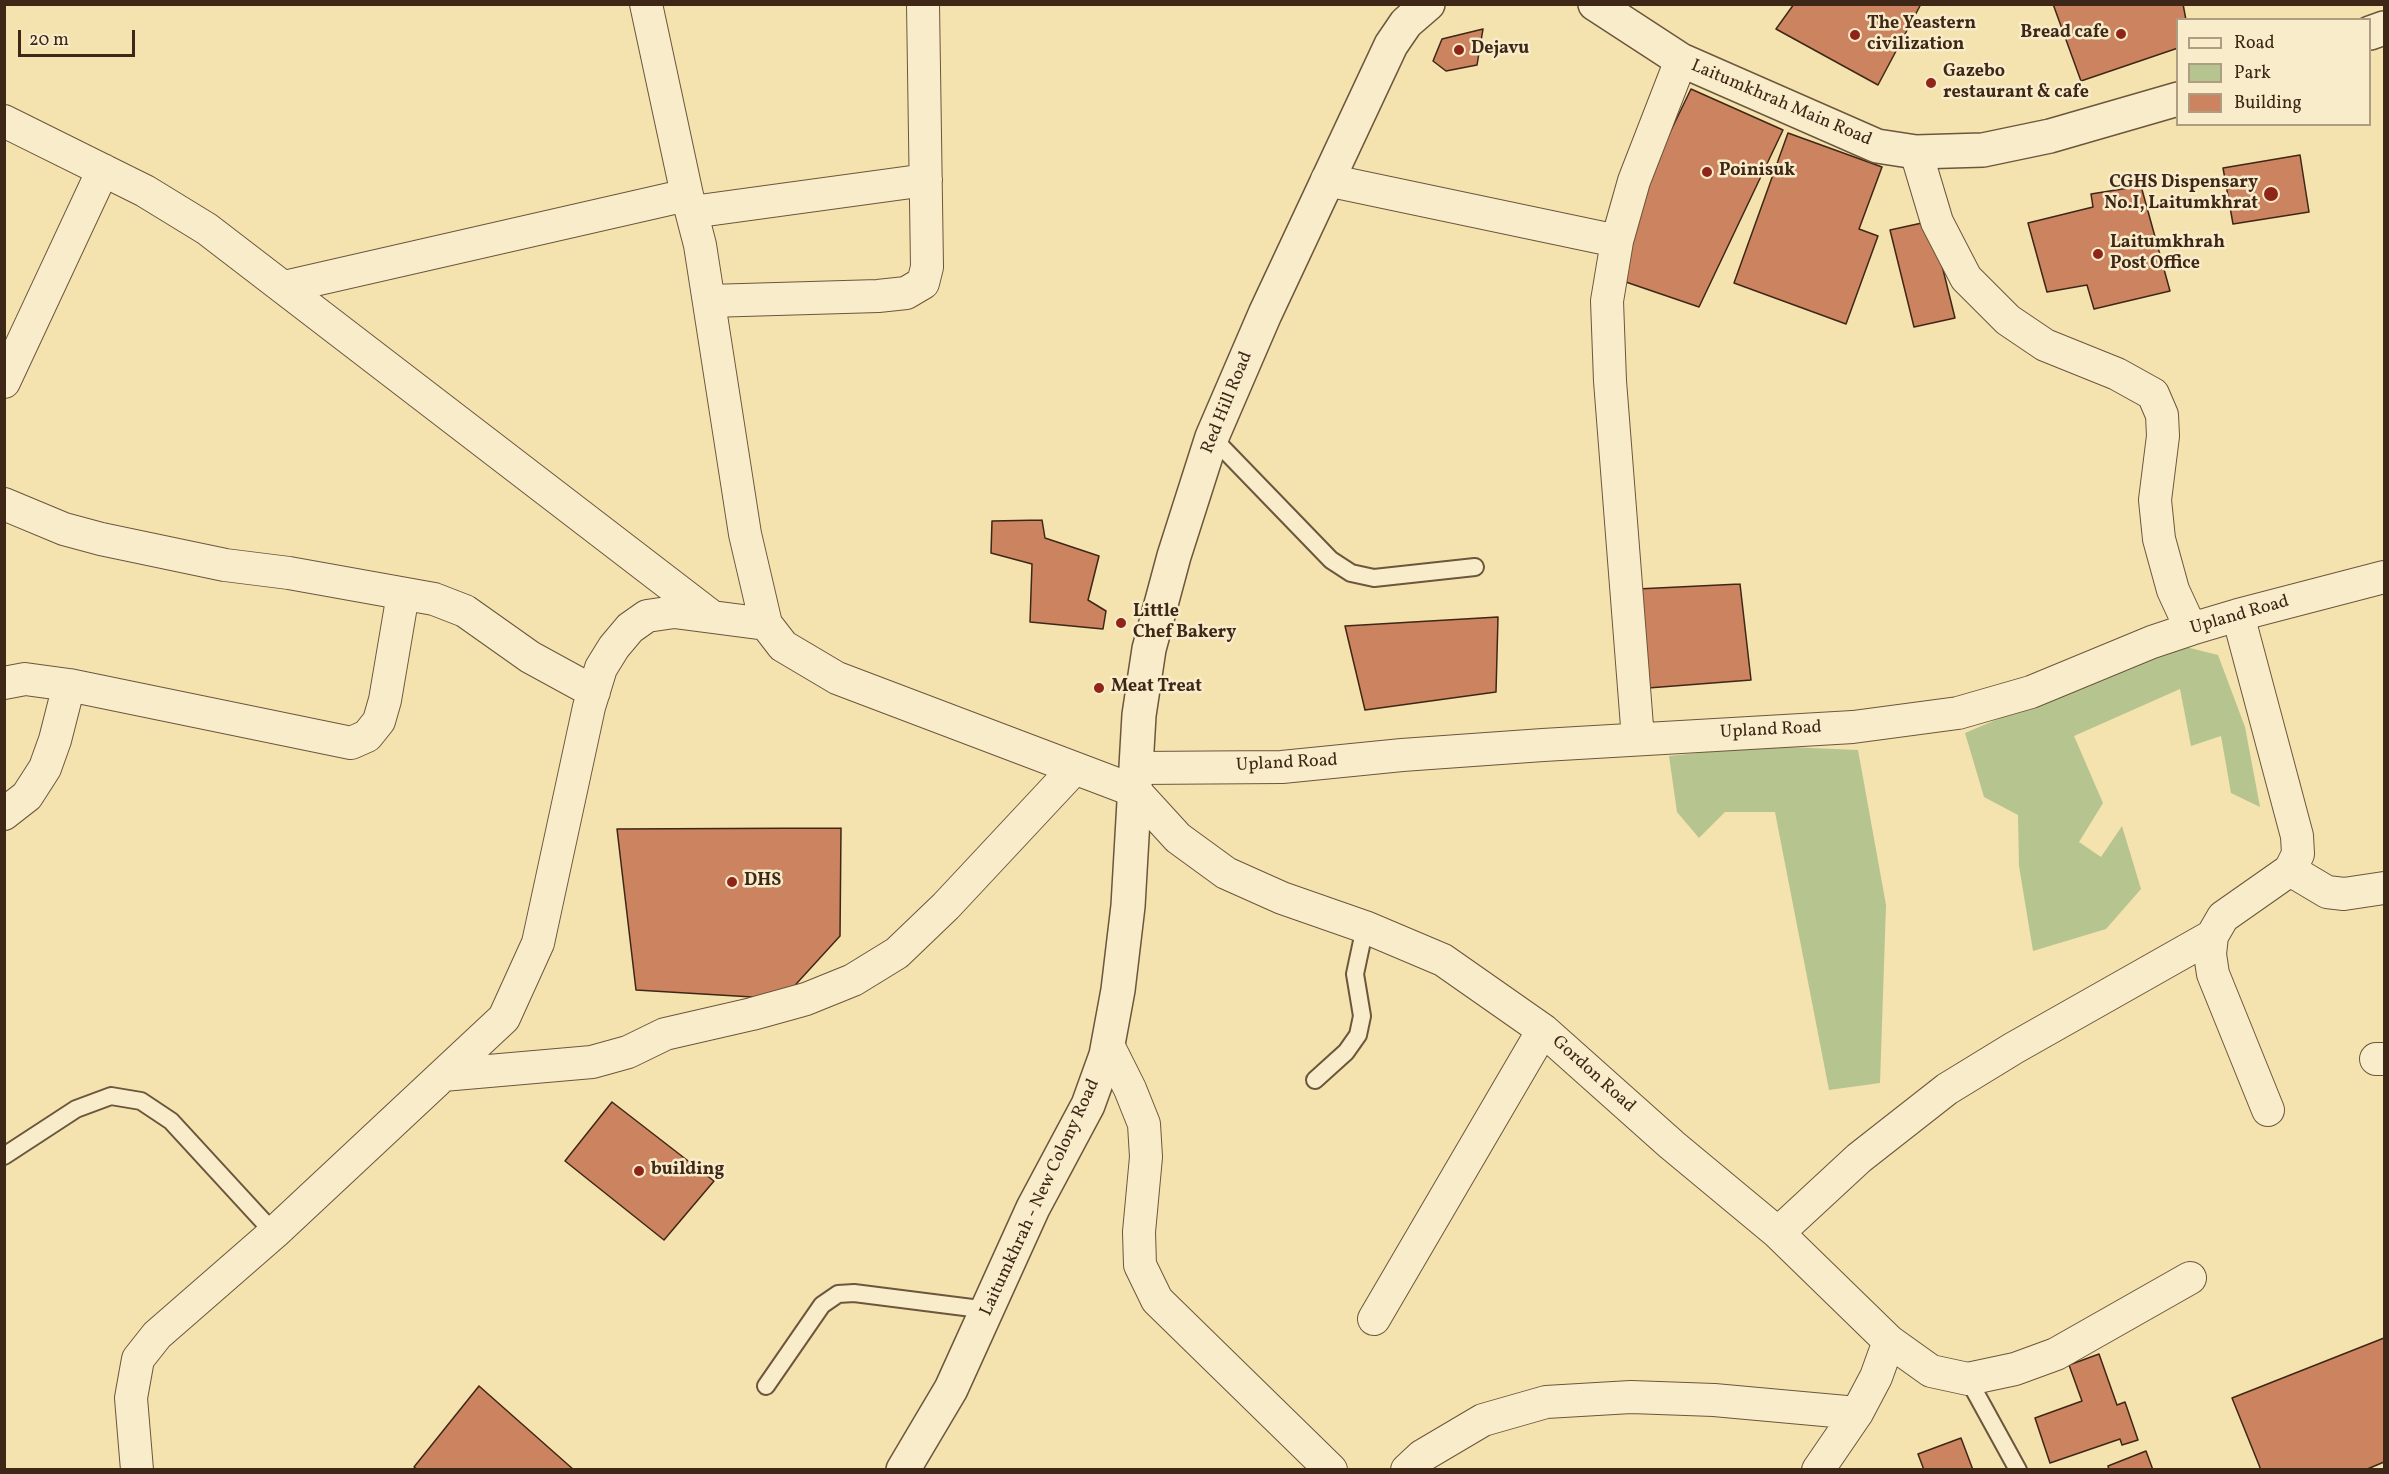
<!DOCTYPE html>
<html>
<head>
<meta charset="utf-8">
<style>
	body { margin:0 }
	#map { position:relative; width:2389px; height:1474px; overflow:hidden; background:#f4e2af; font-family:Vollkorn,serif }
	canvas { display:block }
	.frame { position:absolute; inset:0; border:6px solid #3e2716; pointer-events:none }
	.legend { position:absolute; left:2176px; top:18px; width:195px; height:108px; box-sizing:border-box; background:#f8eccb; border:2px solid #ae9d83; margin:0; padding:8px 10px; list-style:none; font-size:18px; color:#3e2716 }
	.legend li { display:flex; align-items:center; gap:12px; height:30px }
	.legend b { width:30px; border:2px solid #ae9d83 }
	.scale { position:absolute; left:18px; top:30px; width:117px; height:27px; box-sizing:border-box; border:3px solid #3e2716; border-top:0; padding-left:8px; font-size:18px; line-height:21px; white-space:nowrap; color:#3e2716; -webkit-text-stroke:4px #f8eccb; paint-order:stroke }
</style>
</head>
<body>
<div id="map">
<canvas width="2389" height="1474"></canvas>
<div class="frame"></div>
<ul class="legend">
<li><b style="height:8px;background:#f8eccb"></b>Road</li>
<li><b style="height:16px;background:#b6c48f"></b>Park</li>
<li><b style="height:16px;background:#cc8360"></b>Building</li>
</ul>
<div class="scale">20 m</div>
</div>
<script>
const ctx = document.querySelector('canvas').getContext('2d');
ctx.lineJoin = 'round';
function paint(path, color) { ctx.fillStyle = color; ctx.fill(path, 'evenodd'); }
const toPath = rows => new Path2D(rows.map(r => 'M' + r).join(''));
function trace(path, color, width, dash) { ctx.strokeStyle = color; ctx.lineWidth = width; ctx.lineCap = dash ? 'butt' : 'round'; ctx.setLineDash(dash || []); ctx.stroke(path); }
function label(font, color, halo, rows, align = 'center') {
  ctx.font = font + ' Vollkorn,serif'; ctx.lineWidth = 5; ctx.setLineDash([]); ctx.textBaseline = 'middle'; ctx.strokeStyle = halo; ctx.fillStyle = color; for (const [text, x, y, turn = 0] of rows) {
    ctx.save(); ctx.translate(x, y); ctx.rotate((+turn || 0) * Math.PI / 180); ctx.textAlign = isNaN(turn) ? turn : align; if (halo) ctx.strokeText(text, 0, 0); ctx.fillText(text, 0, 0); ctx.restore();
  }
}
paint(toPath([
	[2182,646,2218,655,2245,727,2260,807,2231,793,2221,736,2191,746,2180,689,2074,736,2103,803,2079,842,2101,857,2122,826,2141,889,2106,929,2033,951,2019,866,2018,815,1984,797,1965,733,2064,691],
	[1764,746,1858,750,1886,905,1880,1083,1829,1090,1775,812,1725,812,1699,838,1677,812,1669,756]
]), '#b6c48f');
const building = toPath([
	[1794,4,1921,4,1878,85,1776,29,1794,4],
	[2053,4,2183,4,2186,20,2178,20,2178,48,2081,81,2053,4],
	[1483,29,1477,65,1446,71,1433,61,1442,39,1483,29],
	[1691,89,1783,130,1699,307,1617,279,1631,213,1691,89],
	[1788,133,1882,167,1859,229,1878,236,1846,324,1734,283,1788,133],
	[2300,155,2309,212,2233,224,2223,168,2300,155],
	[2141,186,2170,291,2094,309,2087,285,2047,292,2028,223,2093,207,2091,194,2141,186],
	[1931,221,1955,318,1914,327,1890,230,1931,221],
	[1042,520,1045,538,1099,556,1088,600,1106,611,1103,629,1030,622,1032,564,991,553,992,521,1042,520],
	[1740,584,1751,680,1648,688,1637,589,1740,584],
	[1498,617,1496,692,1365,710,1345,626,1498,617],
	[841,828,840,936,787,994,769,998,636,990,617,829,841,828],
	[612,1102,714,1181,664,1240,565,1161,612,1102],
	[2384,1338,2384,1462,2365,1470,2261,1470,2232,1398,2384,1338],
	[2099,1354,2117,1405,2125,1402,2138,1440,2122,1445,2120,1439,2050,1463,2035,1418,2082,1401,2069,1365,2099,1354],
	[479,1386,574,1470,418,1470,414,1467,479,1386],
	[1961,1438,1973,1470,1924,1470,1918,1454,1961,1438],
	[2146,1451,2153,1470,2109,1470,2108,1466,2146,1451]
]);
paint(building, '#cc8360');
trace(building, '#3e2716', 1.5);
const service = toPath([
	[1212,437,1331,560,1351,573,1374,578,1475,567],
	[1315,1080,1346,1052,1358,1035,1362,1016,1355,974,1365,927],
	[4,1156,76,1109,111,1096,141,1101,171,1121,274,1233],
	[1968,1379,2018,1470],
	[766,1386,822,1305,838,1294,854,1293,988,1310]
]);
const minor = toPath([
	[646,4,687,195,700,245,745,534,766,624,783,646,837,678,1135,791,1178,838,1226,873,1282,898,1365,927,1443,960,1543,1030,1672,1145,1778,1233,1889,1341,1876,1377,1857,1413,1818,1470],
	[4,121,145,191,207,229,711,616],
	[1916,152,1937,222,1966,278,2008,320,2045,345,2117,374,2153,394,2162,415,2163,436,2155,500,2159,539,2173,590,2191,629],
	[1327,180,1617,241],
	[692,212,926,180],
	[284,287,687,195],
	[709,301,878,296,906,293,923,283,927,267,923,4],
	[4,382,103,170],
	[4,504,64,529,101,539,225,565,289,573,434,599,465,611,530,657,594,692],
	[2238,615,2297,836,2298,854,2290,870,2223,917,2212,936,2210,954,2213,974,2268,1110],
	[4,683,25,679,69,685,351,743,367,736,379,721,385,700,403,594],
	[1638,739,1610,381,1607,301,1617,241,1634,181,1681,60],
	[1137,768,1282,767,1402,755,1543,745,1853,727,1958,713,2031,692,2152,642,2191,629,2238,615,2384,577],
	[4,814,27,796,45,768,55,740,69,685],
	[2290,870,2327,892,2344,894,2384,888],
	[1108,1045,1130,1089,1144,1124,1146,1157,1139,1232,1140,1265,1157,1300,1331,1470],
	[2376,1059,2384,1059],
	[443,1075,592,1062,628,1052,665,1034,752,1014,806,999,853,980,897,953,946,906,1074,769],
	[1778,1233,1859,1158,1947,1089,2014,1048,2212,936],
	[1374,1319,1543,1030],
	[1889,1341,1931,1371,1968,1379,2015,1369,2056,1354,2190,1278],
	[137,1470,131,1398,138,1359,157,1335,274,1233,504,1018,538,943,589,707,601,668,614,647,630,628,647,616,674,612,766,624],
	[1407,1470,1422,1456,1483,1420,1546,1402,1631,1397,1714,1400,1857,1413]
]);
const tertiary = toPath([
	[1595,4,1681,60,1877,146,1916,152,1983,150,2050,136,2178,99],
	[2370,33,2384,28],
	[903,1470,951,1389,1033,1208,1088,1105,1106,1055,1118,990,1128,906,1139,715,1149,649,1174,556,1212,437,1265,314,1391,45,1406,23,1428,4]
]);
trace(service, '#6c563c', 20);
trace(minor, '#6c563c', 34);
trace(tertiary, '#6c563c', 36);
trace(service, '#f8eccb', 16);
trace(minor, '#f8eccb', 32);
trace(tertiary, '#f8eccb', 33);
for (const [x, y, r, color] of [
	[2121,34,6,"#8f2418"],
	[1855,35,6,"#8f2418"],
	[1459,50,6,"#8f2418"],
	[1931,83,6,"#8f2418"],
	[1707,172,6,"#8f2418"],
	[2271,194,8,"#8f2418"],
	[2098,254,6,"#8f2418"],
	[1121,623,6,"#8f2418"],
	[1099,688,6,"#8f2418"],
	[732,882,6,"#8f2418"],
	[639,1171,6,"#8f2418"]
]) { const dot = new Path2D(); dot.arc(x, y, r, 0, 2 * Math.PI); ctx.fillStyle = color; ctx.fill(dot); trace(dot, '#f8eccb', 2); }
label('bold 18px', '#3e2716', '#f8eccb', [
	["The Yeastern",1867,25],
	["civilization",1867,46],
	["Bread cafe",2109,34,"right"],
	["Dejavu",1471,50],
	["Gazebo",1943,73],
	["restaurant & cafe",1943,94],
	["Poinisuk",1719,172],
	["CGHS Dispensary",2258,184,"right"],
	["No.I, Laitumkhrat",2258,205,"right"],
	["Laitumkhrah",2110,244],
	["Post Office",2110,265],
	["Little",1133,613],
	["Chef Bakery",1133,634],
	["Meat Treat",1111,688],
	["DHS",744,882],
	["building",651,1171]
], 'left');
label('18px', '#3e2716', '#f8eccb', [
	["Laitumkhrah Main Road",1781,104,23],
	["Red Hill Road",1228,403,-68],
	["Upland Road",2240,616,-16],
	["Upland Road",1771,731,-3],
	["Upland Road",1287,764,-3],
	["Gordon Road",1593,1075,42],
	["Laitumkhrah - New Colony Road",1041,1198,-65]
]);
</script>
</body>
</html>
